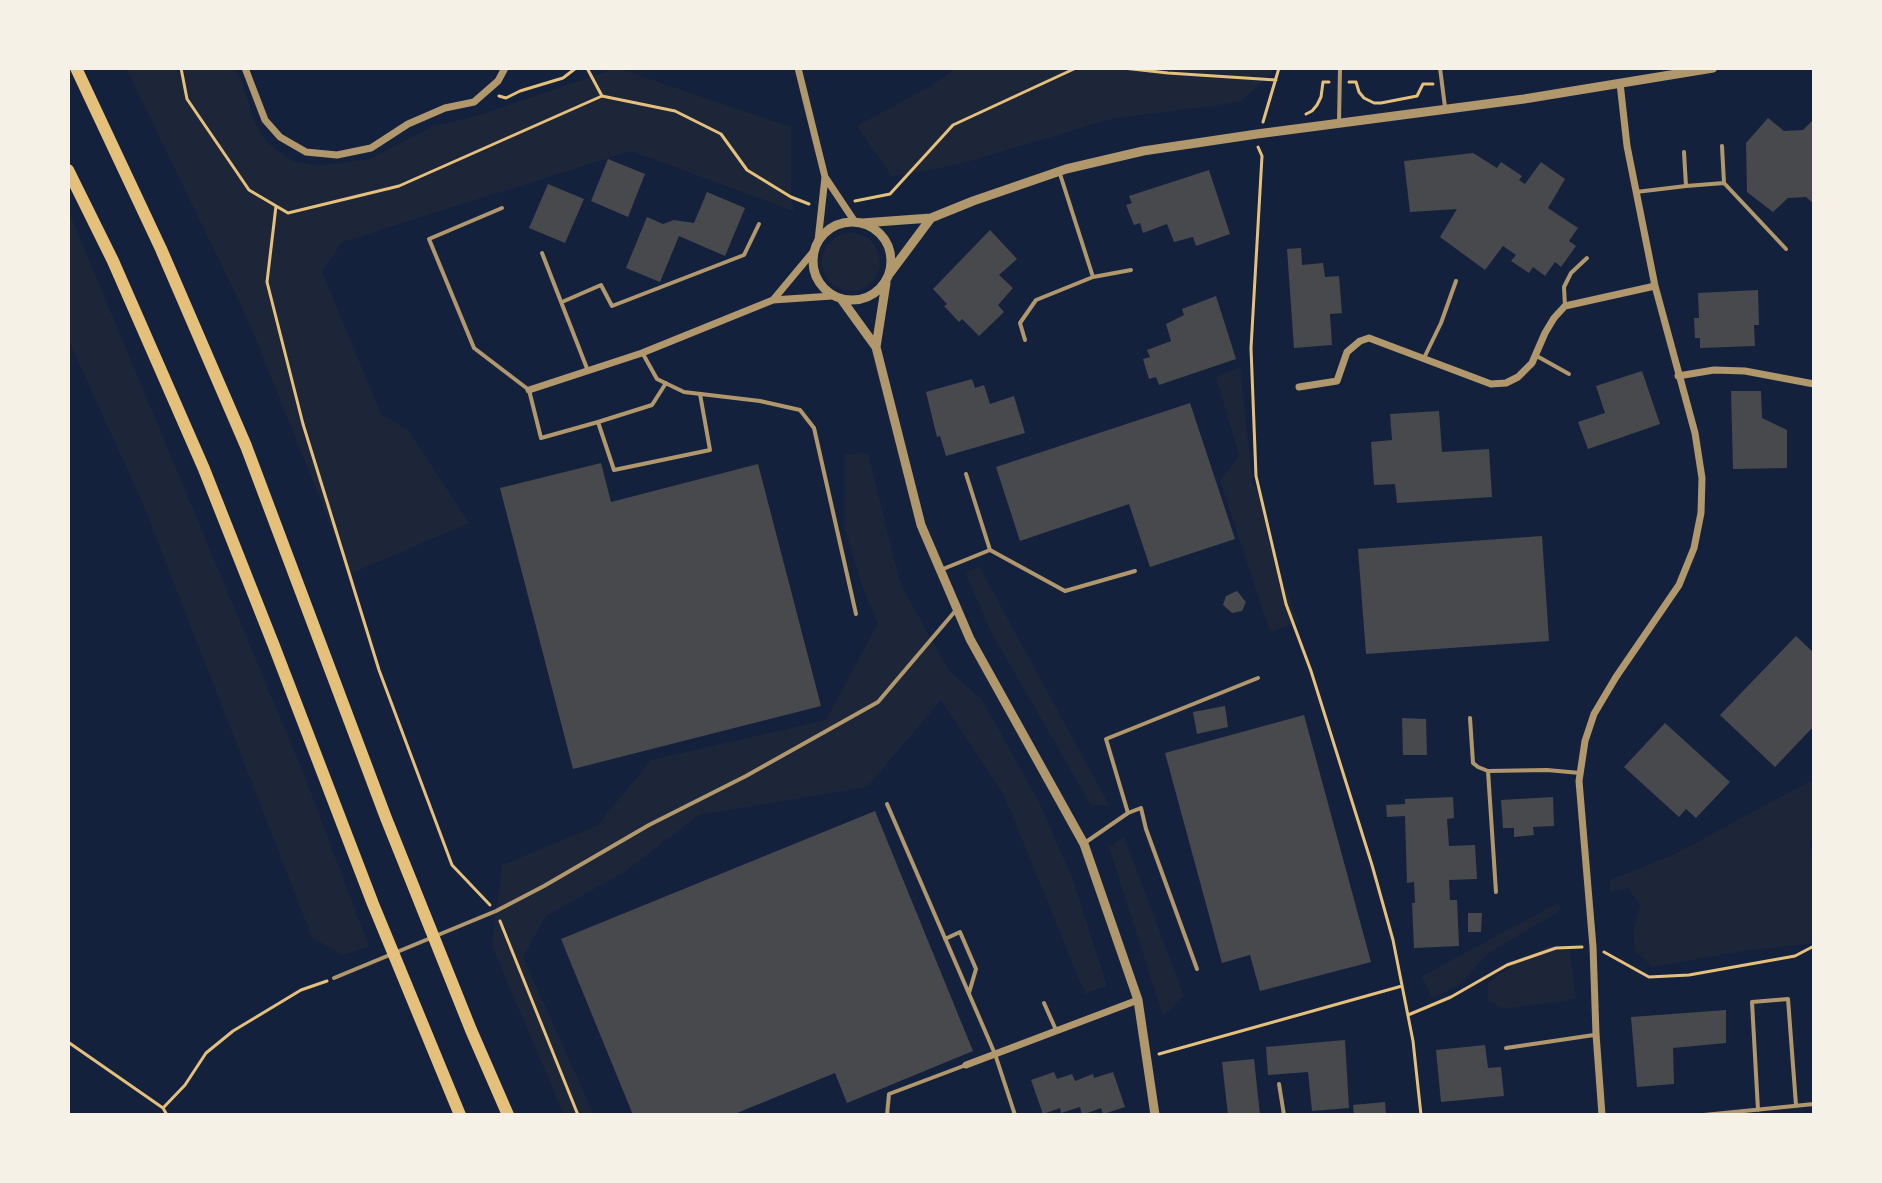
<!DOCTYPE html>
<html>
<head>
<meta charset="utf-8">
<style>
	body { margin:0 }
	#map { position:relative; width:1882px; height:1183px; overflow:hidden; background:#14213d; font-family:"Open Sans",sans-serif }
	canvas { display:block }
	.frame { position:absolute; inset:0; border:70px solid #f6f1e7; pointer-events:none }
</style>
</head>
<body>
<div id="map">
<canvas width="1882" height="1183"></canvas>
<div class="frame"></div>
</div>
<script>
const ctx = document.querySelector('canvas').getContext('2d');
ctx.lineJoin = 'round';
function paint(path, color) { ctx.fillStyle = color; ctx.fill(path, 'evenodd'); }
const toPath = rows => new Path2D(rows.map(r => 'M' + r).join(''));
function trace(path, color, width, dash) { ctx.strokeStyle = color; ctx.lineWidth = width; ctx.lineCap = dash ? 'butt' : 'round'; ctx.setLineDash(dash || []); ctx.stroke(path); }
paint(toPath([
	[126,68,234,68,241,79,255,124,270,145,293,161,318,166,370,159,433,126,470,118,617,68,791,127,791,197,794,211,631,151,342,242,322,272,381,414,408,430,469,523,350,574,249,322],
	[957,68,1273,68,1272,73,1240,102,1111,119,960,164,892,177,857,126,927,88],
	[68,210,305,777,369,947,342,955,312,937,143,504,68,339],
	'822 262a29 29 0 1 1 58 0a29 29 0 1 1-58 0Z',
	[1240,367,1253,485,1260,492,1268,540,1298,622,1270,632,1220,480,1239,456,1216,377],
	[868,453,900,583,949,671,981,698,1040,804,1073,880,1107,986,1085,994,1004,795,941,700,867,787,699,815,626,871,546,916,523,957,594,1115,564,1115,492,946,502,865,597,826,651,760,826,720,878,623,863,589,845,530,845,454],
	[979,566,1109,805,1091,805,991,632,966,574],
	[1814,779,1814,838,1809,841,1814,857,1814,943,1737,952,1653,967,1635,951,1633,932,1640,905,1628,888,1610,892,1610,880,1673,855],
	[1124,837,1184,996,1163,1016,1109,847],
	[1558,903,1561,910,1490,952,1459,985,1432,999,1422,976],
	[1547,946,1570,949,1576,999,1503,1009,1488,1000,1488,983,1512,966]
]), '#1d2539');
paint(toPath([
	[1768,118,1784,131,1803,130,1814,119,1814,204,1806,197,1788,198,1773,212,1747,192,1746,143],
	[1473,153,1497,168,1501,162,1522,176,1519,180,1525,184,1541,162,1565,179,1548,208,1578,228,1569,241,1576,246,1561,267,1555,262,1545,276,1533,267,1529,273,1511,261,1516,255,1503,246,1485,270,1440,237,1457,209,1410,212,1404,161],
	[608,159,645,174,628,217,591,201],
	[1209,170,1230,234,1196,246,1193,237,1174,242,1167,224,1143,233,1140,223,1134,225,1126,205,1132,203,1129,196],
	[548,184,584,199,565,243,529,228],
	[707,192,745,208,725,256,679,236,660,282,626,268,647,217,663,224,674,220,694,223],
	[990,230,1017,259,999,275,1013,288,998,305,1004,312,979,336,962,319,959,322,944,306,947,304,933,289],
	[1301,248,1302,265,1323,263,1325,277,1339,276,1342,313,1330,314,1332,345,1294,348,1287,249],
	[1758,290,1759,325,1754,325,1755,346,1700,348,1700,338,1695,338,1694,318,1699,318,1698,293],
	[1216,296,1236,359,1159,385,1156,377,1149,379,1143,359,1150,357,1147,350,1171,341,1166,324,1184,315,1182,309],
	[1642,371,1660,424,1588,449,1578,422,1605,413,1596,386],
	[972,379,975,388,984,385,990,404,1014,396,1025,433,946,456,940,436,937,437,926,392],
	[1731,391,1761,391,1762,418,1787,430,1787,468,1733,469],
	[1190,403,1235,539,1150,567,1129,504,1020,541,996,467],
	[1439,411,1442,452,1489,449,1492,497,1397,503,1395,484,1374,485,1371,442,1392,440,1390,414],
	[601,463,611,502,758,464,821,706,573,769,500,488],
	[1542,536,1549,641,1366,654,1358,549],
	[1237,591,1246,602,1242,611,1232,613,1223,605,1226,596],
	[1796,636,1814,653,1814,726,1775,767,1720,715],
	[1225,706,1228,727,1197,734,1193,712],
	[1304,715,1371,962,1260,991,1250,955,1222,963,1165,753],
	[1402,718,1426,719,1427,755,1403,755],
	[1665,723,1730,782,1696,818,1686,809,1679,817,1624,767],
	[1453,797,1454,818,1447,819,1449,846,1475,845,1477,879,1449,880,1450,900,1457,900,1459,946,1414,948,1412,903,1415,903,1414,882,1407,883,1405,816,1387,817,1386,805,1405,804,1405,799],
	[1553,797,1554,826,1533,827,1534,835,1514,837,1514,828,1503,828,1501,800],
	[875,811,973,1051,847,1103,835,1073,732,1115,633,1115,561,939],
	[1468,913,1482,913,1481,932,1468,932],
	[1726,1010,1726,1043,1673,1048,1674,1084,1637,1087,1631,1017],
	[1345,1040,1349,1108,1312,1111,1308,1072,1268,1075,1266,1047],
	[1485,1045,1488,1068,1501,1067,1504,1096,1441,1102,1436,1050],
	[1254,1059,1260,1115,1228,1115,1222,1062],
	[1054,1072,1057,1079,1072,1074,1075,1081,1093,1074,1094,1078,1113,1072,1125,1107,1103,1114,1101,1108,1082,1115,1080,1107,1061,1113,1060,1108,1043,1114,1031,1080],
	[1385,1102,1386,1115,1354,1115,1353,1105]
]), '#48494c');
trace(toPath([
	[181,68,187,99,249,190,288,213,399,186,602,96,675,111,721,134,747,170,791,197,809,204],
	[587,68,602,96],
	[1123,68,1168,73,1276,80],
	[1349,82,1356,82,1359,92,1364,98,1374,103,1381,103,1417,96,1423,84,1433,84],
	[499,96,506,98,520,91,563,78,576,68],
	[1306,114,1312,111,1317,105,1321,97,1323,82,1329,82],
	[1263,122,1279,68],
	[1258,147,1262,156,1251,348,1256,476,1286,604,1311,671,1372,865,1393,940,1413,1041,1421,1115],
	[855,201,890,194,953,125,1076,68],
	[276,206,267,282,303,424,379,670,452,865,490,905],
	[500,921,578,1115],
	[1604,952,1649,977,1689,975,1795,956,1814,946],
	[1408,1015,1451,997,1507,965,1556,948,1582,947],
	[68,1042,163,1108,167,1115],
	[1159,1054,1402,986],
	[163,1108,185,1085,206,1053,233,1031,301,990,327,981]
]), '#e5c07b', 3);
trace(toPath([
	[1440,68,1445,107],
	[1339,122,1340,68],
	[1722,146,1724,183],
	[1684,152,1686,186],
	[1636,192,1686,186,1724,183,1786,249],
	[502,208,429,239,474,348,529,390,541,438,598,422],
	[542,253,588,371],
	[1093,277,1131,270],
	[562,302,601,285,612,306,744,255,759,224],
	[1565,306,1564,287,1571,273,1587,258],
	[1025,340,1020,323,1036,300,1093,277,1060,174],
	[643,354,657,379,684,392,760,401,800,410,814,428,856,614],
	[1535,355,1569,374],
	[1424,358,1441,323,1456,281],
	[666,383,652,405,598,422,614,470,710,450,700,394],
	[990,550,1065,591,1135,571],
	[943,569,990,550,966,474],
	[1470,718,1473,763,1478,767,1488,771,1547,770,1580,773],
	[1488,771,1496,892],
	[887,804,995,1054,1015,1115],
	[1128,813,1106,739,1258,678],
	[1086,842,1128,813,1141,808,1146,829,1197,969],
	[945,939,960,932,976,969,969,993],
	[334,978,496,911,544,886,649,825,746,776,878,702,957,609],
	[1044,1003,1056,1030],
	[1506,1048,1594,1035],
	[1279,1084,1284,1115],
	[1758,1110,1752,1002,1788,999,1796,1105],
	[887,1115,889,1094,966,1065],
	[1704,1115,1814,1104]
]), '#b1986c', 4);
trace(toPath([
	[245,68,265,120,280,137,306,152,337,155,371,148,408,124,445,108,474,102,498,81,505,68],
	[798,68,825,177,855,222],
	[818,241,825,177],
	[773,300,813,252],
	[1678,376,1714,370,1745,371,1814,384],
	[1299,387,1337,381,1347,352,1360,341,1369,338,1491,384,1506,383,1518,377,1532,363,1545,333,1554,318,1565,306,1655,286],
	[529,390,642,353,773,300,832,296],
	[966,1065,1138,1000],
	[1602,1115,1596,1034,1593,947,1579,781,1585,741,1594,714,1616,677,1679,585,1694,548,1701,513,1702,478,1695,433,1655,286,1627,146,1620,83]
]), '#b1986c', 7);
trace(toPath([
	'813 261a39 39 0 1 1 78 0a39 39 0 1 1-78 0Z',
	[862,223,931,218,973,201,1066,169,1143,151,1257,134,1524,99,1713,68],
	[890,273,931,218],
	[842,300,876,347,921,525,970,639,1084,844,1138,1000,1155,1115],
	[876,347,886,283]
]), '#b1986c', 9);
trace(toPath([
	[76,68,161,249,246,446,386,818,471,1030,508,1115],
	[68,170,113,261,204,469,274,646,373,904,460,1115]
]), '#e5c07b', 12);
</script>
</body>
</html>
